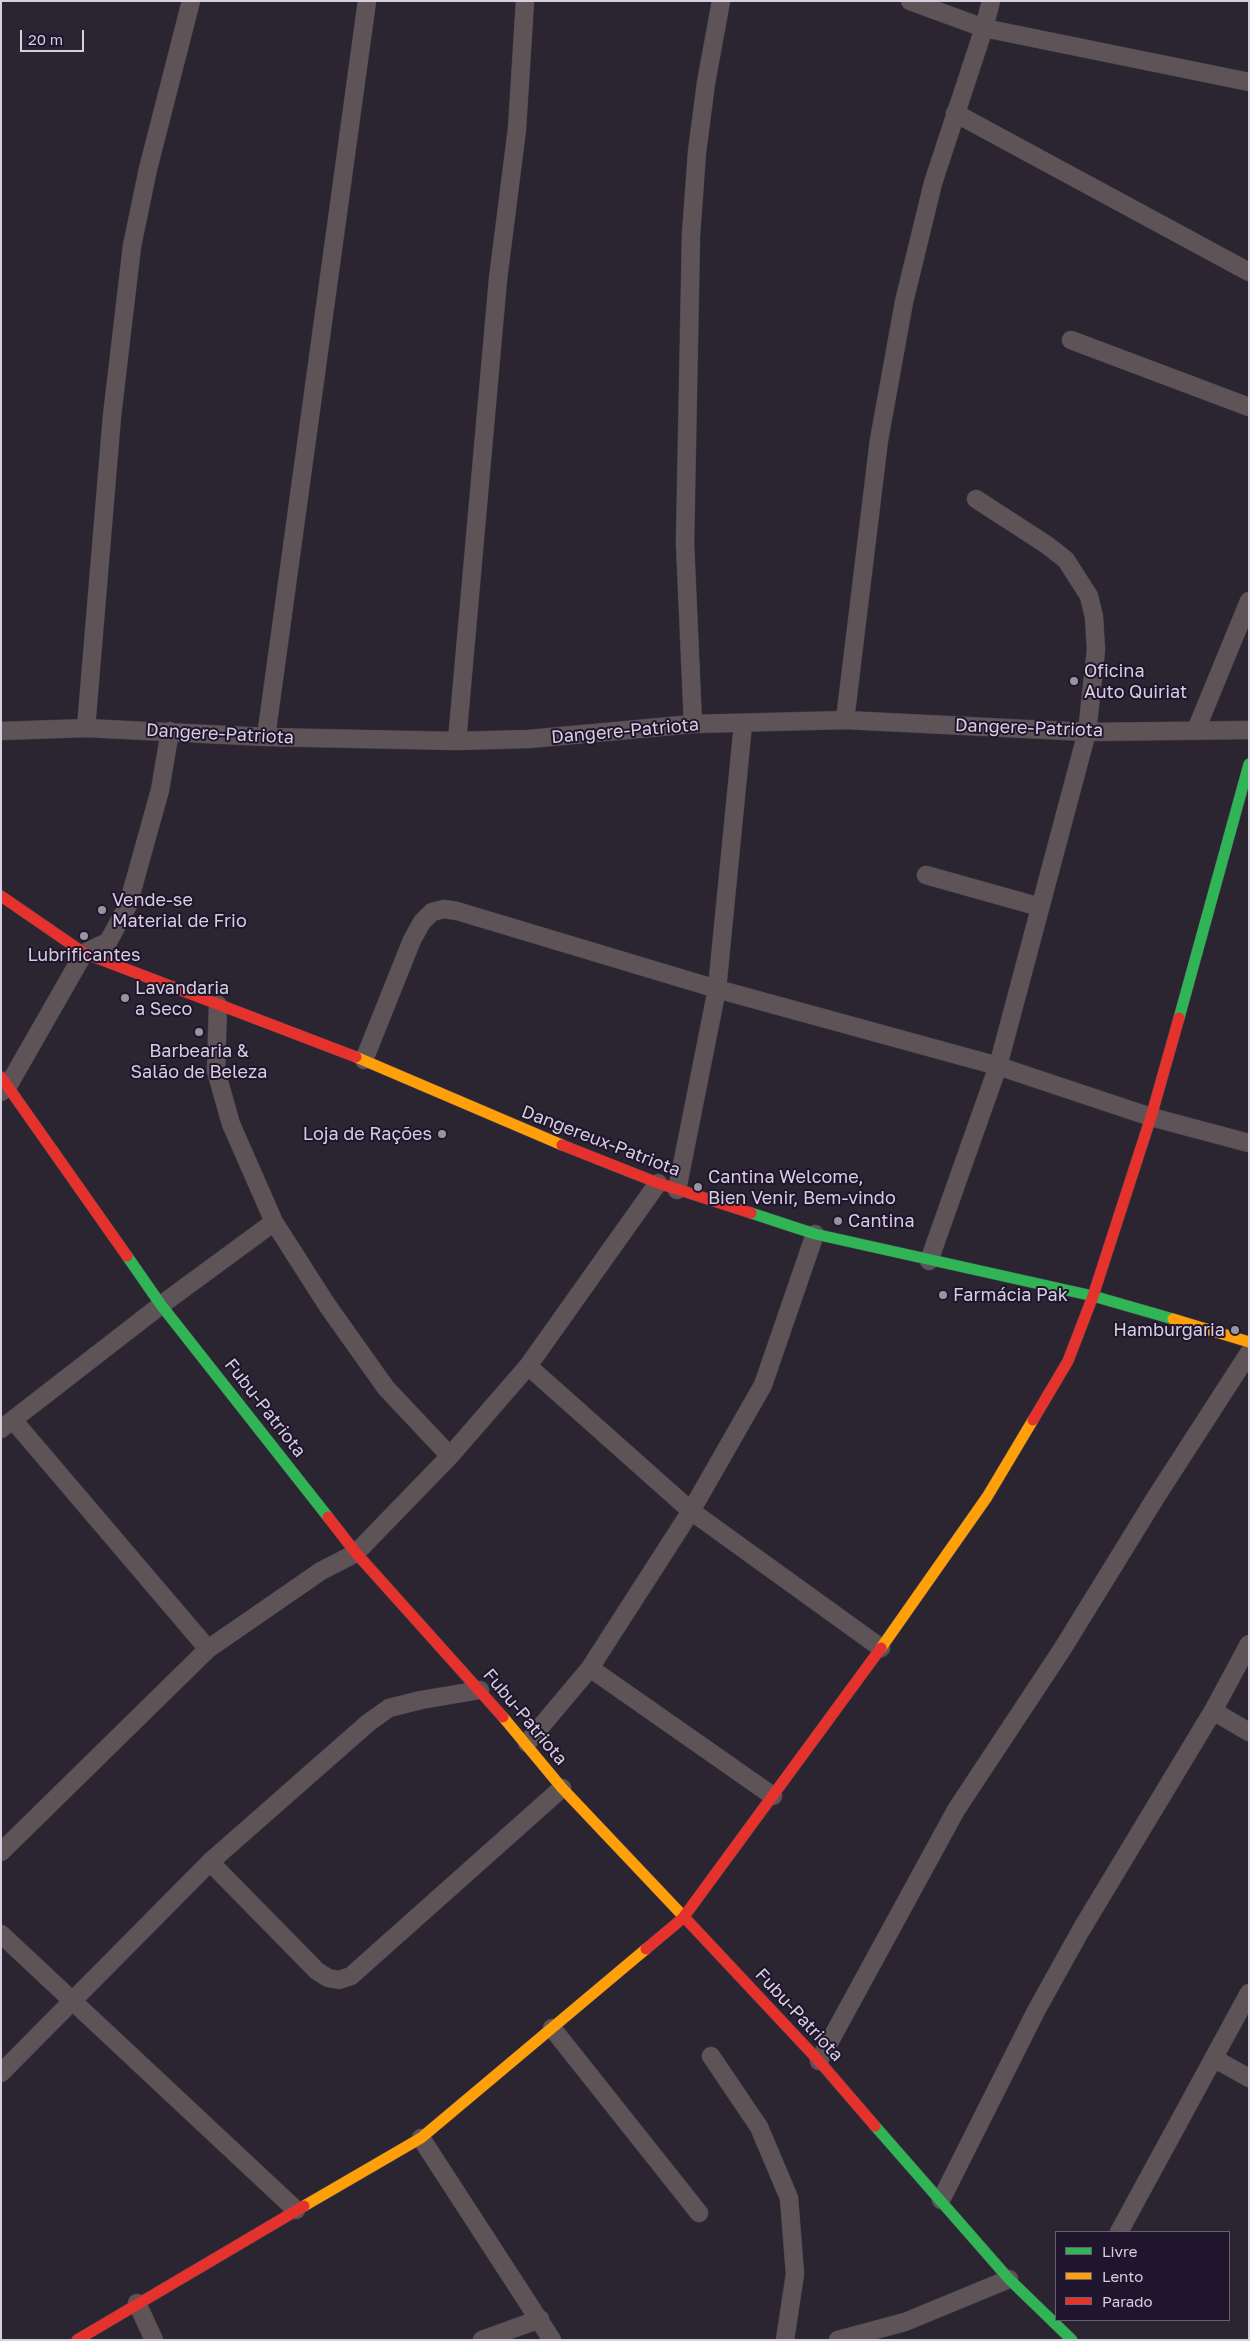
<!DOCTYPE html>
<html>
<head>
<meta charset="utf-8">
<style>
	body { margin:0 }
	#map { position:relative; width:1250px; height:2341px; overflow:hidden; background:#2a2531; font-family:"Golos Text",sans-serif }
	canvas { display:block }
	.frame { position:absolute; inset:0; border:2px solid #d5cfdf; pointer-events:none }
	.legend { position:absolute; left:1055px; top:2231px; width:175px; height:90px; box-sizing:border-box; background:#1f152d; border:1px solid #685f74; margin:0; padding:6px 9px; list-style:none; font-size:15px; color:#d5cfdf }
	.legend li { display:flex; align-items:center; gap:10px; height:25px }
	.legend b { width:25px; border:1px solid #685f74 }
	.scale { position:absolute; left:20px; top:30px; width:64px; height:22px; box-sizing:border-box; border:2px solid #d5cfdf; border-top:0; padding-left:6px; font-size:15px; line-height:18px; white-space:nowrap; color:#d5cfdf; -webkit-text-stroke:4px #1f152d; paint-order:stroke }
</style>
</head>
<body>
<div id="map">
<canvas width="1250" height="2341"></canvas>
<div class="frame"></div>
<ul class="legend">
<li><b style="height:6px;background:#30b455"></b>Livre</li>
<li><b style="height:6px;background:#ff9f0a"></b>Lento</li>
<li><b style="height:6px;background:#e5322d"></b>Parado</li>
</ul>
<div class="scale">20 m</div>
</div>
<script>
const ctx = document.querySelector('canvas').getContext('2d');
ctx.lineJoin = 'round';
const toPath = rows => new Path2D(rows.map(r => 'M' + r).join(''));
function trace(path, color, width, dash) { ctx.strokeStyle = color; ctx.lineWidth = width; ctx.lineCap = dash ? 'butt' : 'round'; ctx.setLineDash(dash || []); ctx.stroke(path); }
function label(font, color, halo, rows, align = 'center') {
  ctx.font = font + ' "Golos Text",sans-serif'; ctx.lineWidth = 4; ctx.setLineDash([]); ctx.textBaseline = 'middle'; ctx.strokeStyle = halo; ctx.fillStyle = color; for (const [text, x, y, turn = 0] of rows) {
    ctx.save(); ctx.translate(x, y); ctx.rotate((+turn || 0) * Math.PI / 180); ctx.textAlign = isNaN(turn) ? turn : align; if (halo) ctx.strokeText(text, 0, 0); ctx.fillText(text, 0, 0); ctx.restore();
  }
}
const street = toPath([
	[910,1,984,28,1249,82],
	[955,113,1249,272],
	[1071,340,1249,407],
	[845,720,879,440,904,302,933,183,984,28,991,1],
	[693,724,685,543,691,235,697,152,706,83,721,1],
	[86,728,112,416,132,246,148,169,191,1],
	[1196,730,1249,601],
	[1,731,86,728,266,737,457,741,529,739,693,724,845,720,1087,732,1249,730],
	[266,737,367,1],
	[457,741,498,279,517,129,525,1],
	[926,875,1040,907],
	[218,1005,216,1071,231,1124,274,1222,327,1305,386,1388,450,1456],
	[364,1060,412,940,422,922,432,912,444,909,457,911,717,989,998,1066,1151,1117,1249,1143],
	[1,1092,8,1086,84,953,108,942,128,905,160,790,170,731],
	[677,1190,717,989,743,724],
	[929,1261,998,1066,1087,732,1096,650,1094,617,1089,596,1066,560,1047,545,976,499],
	[528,1366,691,1511,881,1648],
	[13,1420,208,1649],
	[1,1429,161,1305,274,1222],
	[590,1668,773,1796],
	[1213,1711,1249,1732],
	[527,1743,590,1668,691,1511,763,1385,815,1234],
	[1,1852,208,1649,321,1571,356,1553,450,1456,528,1366,658,1183],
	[210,1862,317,1971,328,1978,339,1980,351,1976,562,1788],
	[1,1934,296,2210],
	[552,2028,699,2213],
	[711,2056,759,2127,789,2198,795,2274,785,2340],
	[1215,2059,1249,2078],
	[819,2061,956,1810,1063,1648,1156,1497,1249,1353],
	[1,2073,210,1862,368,1723,389,1708,421,1700,480,1690],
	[421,2138,552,2340],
	[941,2200,1036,2011,1081,1930,1213,1711,1249,1644],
	[1119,2232,1249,1993],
	[137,2303,154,2340],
	[482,2340,540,2319],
	[838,2340,905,2322,1009,2279]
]);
const fast = toPath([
	[1179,1018,1249,764],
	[751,1213,815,1234,1093,1296,1173,1319],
	[127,1256,161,1305,328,1517],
	[875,2126,1009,2279,1072,2340]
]);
const slow = toPath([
	[356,1057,562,1145],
	[1173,1319,1249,1342],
	[881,1648,987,1497,1033,1420],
	[503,1717,562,1788,685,1918],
	[304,2206,421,2138,646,1949]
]);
const jam = toPath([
	[1,896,84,953,356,1057],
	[1,1077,127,1256],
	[562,1145,658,1183,751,1213],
	[1033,1420,1068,1361,1093,1296,1151,1117,1179,1018],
	[328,1517,356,1553,503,1717],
	[685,1918,819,2061,875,2126],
	[646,1949,683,1918,881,1648],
	[77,2340,304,2206]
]);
trace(street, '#45414c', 19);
trace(fast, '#45414c', 12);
trace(slow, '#45414c', 12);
trace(jam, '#45414c', 12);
trace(street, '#5e5458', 18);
trace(fast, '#30b455', 11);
trace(slow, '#ff9f0a', 11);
trace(jam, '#e5322d', 11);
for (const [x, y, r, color] of [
	[1074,681,5,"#9994a2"],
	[102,910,5,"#9994a2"],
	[84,936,5,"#9994a2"],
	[125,998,5,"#9994a2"],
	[199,1032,5,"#9994a2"],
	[442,1134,5,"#9994a2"],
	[698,1187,5,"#9994a2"],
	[838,1221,5,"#9994a2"],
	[943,1295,5,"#9994a2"],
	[1235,1330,5,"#9994a2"]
]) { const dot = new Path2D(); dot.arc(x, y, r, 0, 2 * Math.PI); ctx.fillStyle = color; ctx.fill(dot); trace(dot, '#1f152d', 2); }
label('18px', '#d5cfdf', '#1f152d', [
	["Oficina",1084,671],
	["Auto Quiriat",1084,692],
	["Vende-se",112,900],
	["Material de Frio",112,921],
	["Lubrificantes",84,955,"center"],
	["Lavandaria",135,988],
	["a Seco",135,1009],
	["Barbearia &",199,1051,"center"],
	["Salão de Beleza",199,1072,"center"],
	["Loja de Rações",432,1134,"right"],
	["Cantina Welcome,",708,1177],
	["Bien Venir, Bem-vindo",708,1198],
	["Cantina",848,1221],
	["Farmácia Pak",953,1295],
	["Hamburgaria",1225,1330,"right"]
], 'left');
label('18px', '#d5cfdf', '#1f152d', [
	["Dangere-Patriota",1029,728,2],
	["Dangere-Patriota",625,731,-5],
	["Dangere-Patriota",220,734,3],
	["Dangereux-Patriota",601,1141,21],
	["Fubu-Patriota",265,1408,52],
	["Fubu-Patriota",525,1717,50],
	["Fubu-Patriota",799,2015,47]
]);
</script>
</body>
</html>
